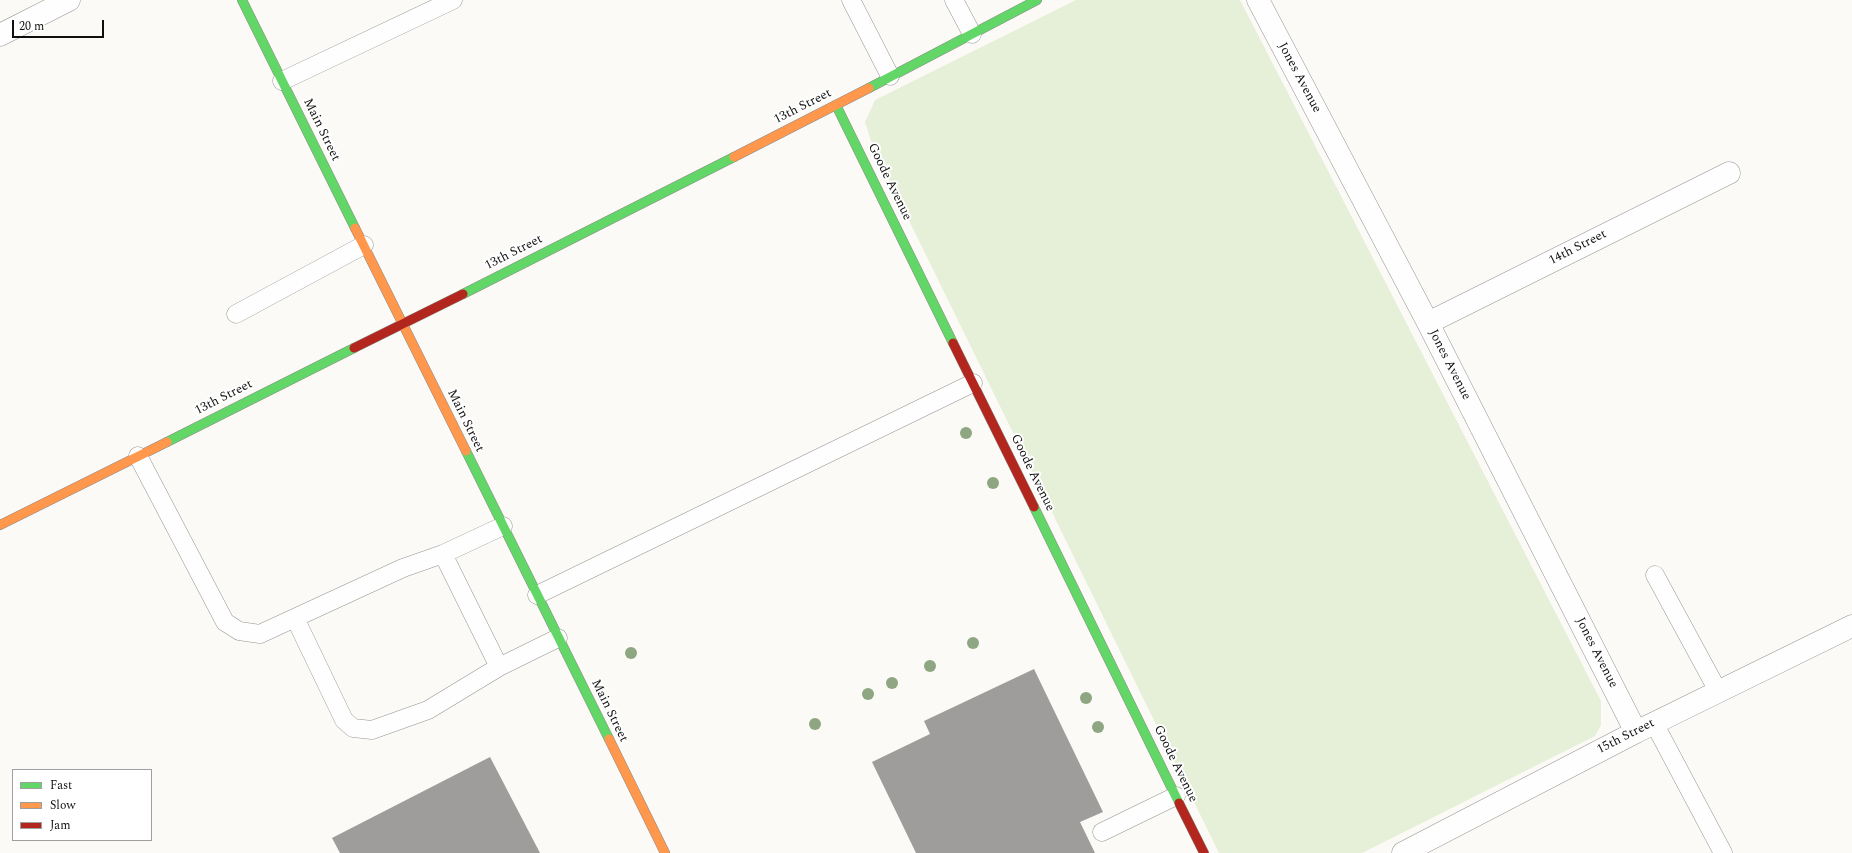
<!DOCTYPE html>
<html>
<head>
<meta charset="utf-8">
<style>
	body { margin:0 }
	#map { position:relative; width:1852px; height:853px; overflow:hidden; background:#fbfaf6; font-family:Spectral,serif }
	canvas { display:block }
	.legend { position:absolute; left:12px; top:769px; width:140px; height:72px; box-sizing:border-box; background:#fff; border:1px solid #9f9f9f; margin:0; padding:5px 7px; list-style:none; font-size:12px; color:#0f0f0f }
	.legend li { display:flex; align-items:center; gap:8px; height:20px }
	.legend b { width:20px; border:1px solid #9f9f9f }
	.scale { position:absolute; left:12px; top:20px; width:92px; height:18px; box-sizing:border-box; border:2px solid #0f0f0f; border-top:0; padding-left:5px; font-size:12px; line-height:14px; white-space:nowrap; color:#0f0f0f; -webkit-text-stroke:3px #fff; paint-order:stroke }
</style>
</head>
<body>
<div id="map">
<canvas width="1852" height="853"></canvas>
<ul class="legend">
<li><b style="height:5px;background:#63d668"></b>Fast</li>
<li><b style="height:5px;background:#ff974d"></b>Slow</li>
<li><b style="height:5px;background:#b3261e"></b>Jam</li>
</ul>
<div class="scale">20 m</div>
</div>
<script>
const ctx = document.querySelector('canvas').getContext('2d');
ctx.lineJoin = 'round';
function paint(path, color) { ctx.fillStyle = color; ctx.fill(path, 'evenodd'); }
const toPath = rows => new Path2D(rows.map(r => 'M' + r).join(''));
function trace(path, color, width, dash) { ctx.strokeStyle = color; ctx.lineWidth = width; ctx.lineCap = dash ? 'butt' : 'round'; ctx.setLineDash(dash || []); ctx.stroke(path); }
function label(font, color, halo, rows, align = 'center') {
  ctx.font = font + ' Spectral,serif'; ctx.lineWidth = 4; ctx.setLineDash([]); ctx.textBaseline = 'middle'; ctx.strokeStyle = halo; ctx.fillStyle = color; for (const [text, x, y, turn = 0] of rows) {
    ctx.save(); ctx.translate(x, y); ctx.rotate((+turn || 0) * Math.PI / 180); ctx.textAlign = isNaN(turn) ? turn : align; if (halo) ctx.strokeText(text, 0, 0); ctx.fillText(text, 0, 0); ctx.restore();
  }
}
paint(toPath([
	[1076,0,1240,0,1601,701,1601,725,1595,736,1362,853,1219,853,873,147,865,122,875,100]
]), '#e6efd7');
paint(toPath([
	[1034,669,1103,812,1080,822,1095,853,916,853,872,762,930,734,924,721],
	[490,757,540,853,340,853,332,838]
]), '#9f9d9b');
const lane = toPath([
	[851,0,890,76],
	[954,0,972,34],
	[282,81,453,0],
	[236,314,364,245],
	[138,456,225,622,239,631,260,634,403,568,443,554],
	[503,526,443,554,499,667,558,638],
	[1655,575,1718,691],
	[537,595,973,383],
	[295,618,344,720,353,728,372,730,428,710,499,667],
	[1654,723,1723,853],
	[1102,832,1176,796]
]);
const street = toPath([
	[1258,0,1428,323,1636,732],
	[0,35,69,0],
	[1428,323,1729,173],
	[1403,853,1636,732,1852,626]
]);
const fast = toPath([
	[242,0,355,228],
	[869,88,1037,0],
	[836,105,953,343],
	[463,294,734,157],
	[167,442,354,348],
	[466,451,609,739],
	[1034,507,1179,803]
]);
const slow = toPath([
	[734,157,869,88],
	[355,228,466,451],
	[0,525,167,442],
	[609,739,665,853]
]);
const jam = toPath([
	[953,343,1034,507],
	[354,348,463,294],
	[1179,803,1204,853]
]);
trace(lane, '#959593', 19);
trace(street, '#959593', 23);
trace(fast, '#8c8b8a', 10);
trace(slow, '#8c8b8a', 10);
trace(jam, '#8c8b8a', 10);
trace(lane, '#fefefe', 18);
trace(street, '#fefefe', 22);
trace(fast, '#63d668', 9);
trace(slow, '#ff974d', 9);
trace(jam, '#b3261e', 9);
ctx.fillStyle = '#8ea682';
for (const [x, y] of [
	[966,433],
	[993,483],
	[973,643],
	[631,653],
	[930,666],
	[892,683],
	[868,694],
	[1086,698],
	[815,724],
	[1098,727]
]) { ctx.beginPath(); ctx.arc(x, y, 6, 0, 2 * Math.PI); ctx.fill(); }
label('13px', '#0f0f0f', '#fff', [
	["Jones Avenue",1299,78,62],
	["13th Street",803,107,-27],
	["Main Street",321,130,64],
	["Goode Avenue",889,182,64],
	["14th Street",1578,248,-27],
	["13th Street",514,253,-27],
	["Jones Avenue",1449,365,63],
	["13th Street",224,398,-27],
	["Main Street",465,421,64],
	["Goode Avenue",1032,473,64],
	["Jones Avenue",1596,653,63],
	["Main Street",609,711,64],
	["15th Street",1626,737,-27],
	["Goode Avenue",1175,764,64]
]);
</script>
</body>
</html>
